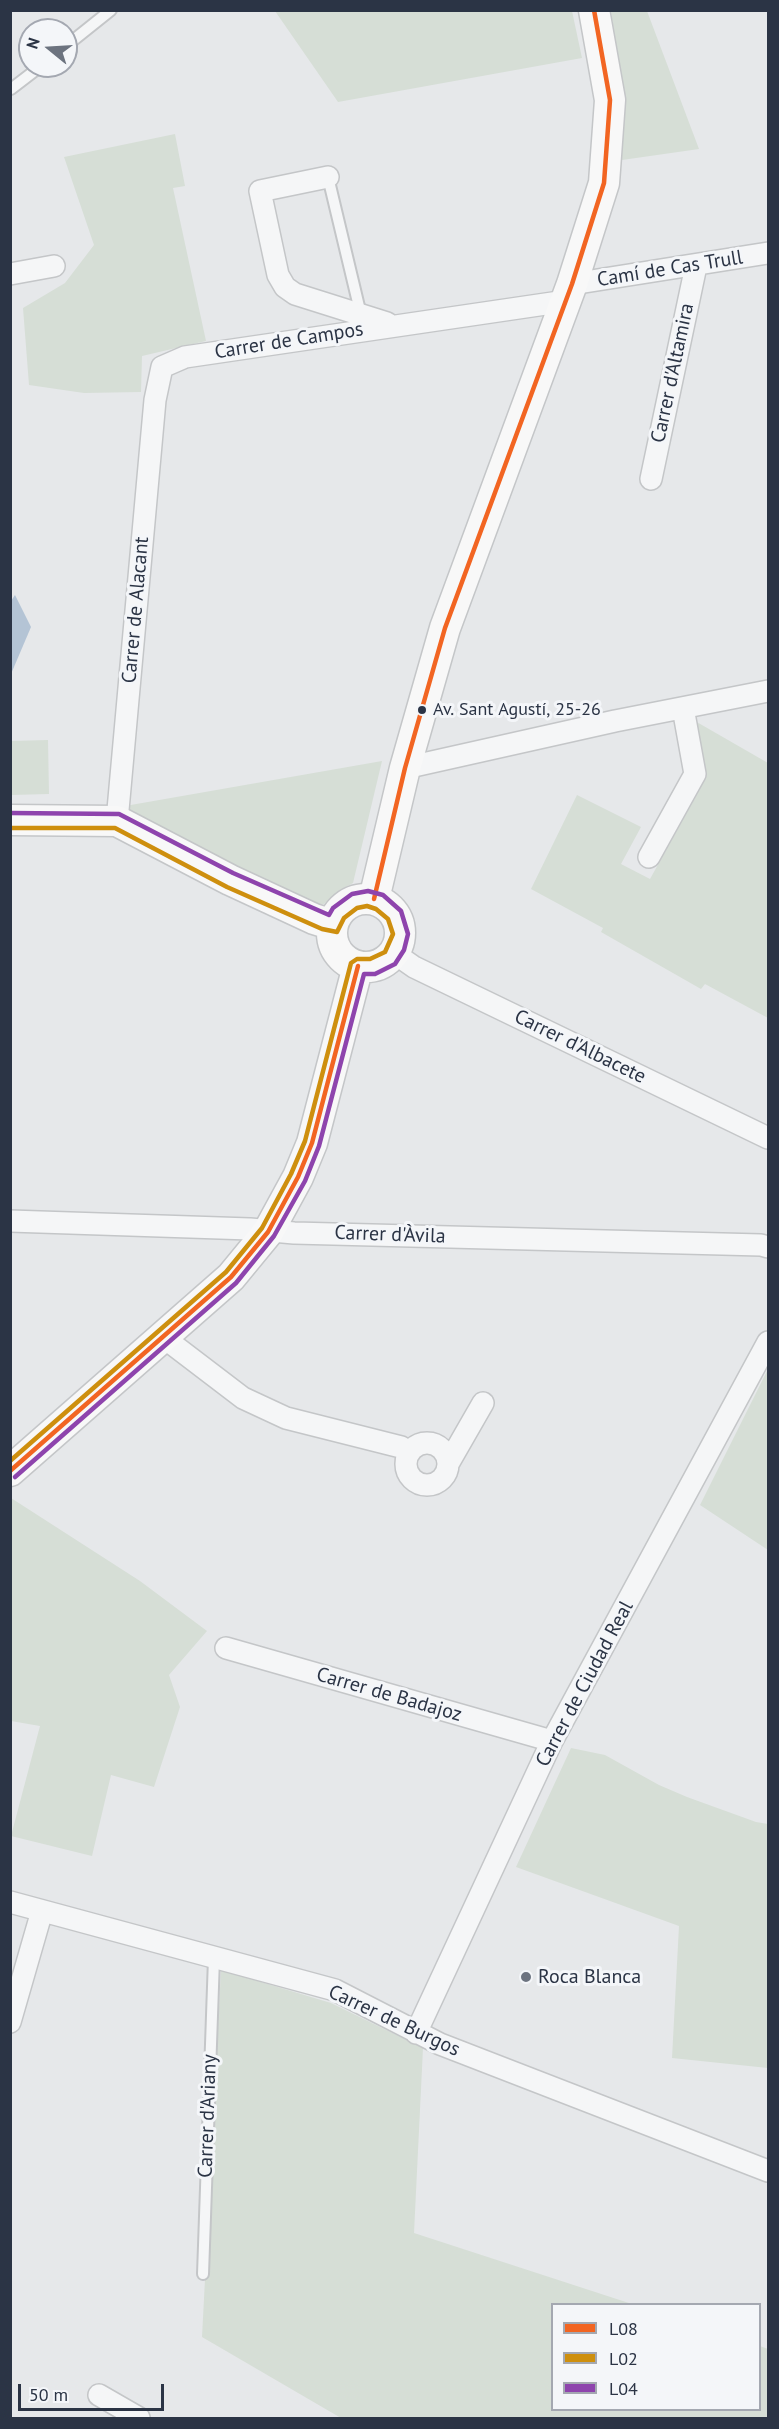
<!DOCTYPE html>
<html>
<head>
<meta charset="utf-8">
<style>
	body { margin:0 }
	#map { position:relative; width:779px; height:2429px; overflow:hidden; background:#e6e8ea; font-family:"PT Sans",sans-serif }
	canvas { display:block }
	.frame { position:absolute; inset:0; border:12px solid #2b3445; pointer-events:none }
	.legend { position:absolute; left:551px; top:2303px; width:210px; height:108px; box-sizing:border-box; background:#f4f6f9; border:2px solid #a4a8b1; margin:0; padding:8px 10px; list-style:none; font-size:18px; color:#2b3445 }
	.legend li { display:flex; align-items:center; gap:12px; height:30px }
	.legend b { width:30px; border:2px solid #a4a8b1 }
	.north { position:absolute; left:18px; top:18px; width:60px; height:60px; box-sizing:border-box; background:#f4f6f9; border:2px solid #a4a8b1; border-radius:50%; rotate:288deg; font-size:16px; font-weight:700; line-height:24px; text-align:center; color:#2b3445 }
	.north::after { content:''; display:block; margin:auto; width:21px; height:27px; background:#6c737f; clip-path:polygon(50% 0,100% 100%,50% 72%,0 100%) }
	.scale { position:absolute; left:18px; top:2384px; width:146px; height:27px; box-sizing:border-box; border:3px solid #2b3445; border-top:0; padding-left:8px; font-size:18px; line-height:21px; white-space:nowrap; color:#2b3445; -webkit-text-stroke:4px #f4f6f9; paint-order:stroke }
</style>
</head>
<body>
<div id="map">
<canvas width="779" height="2429"></canvas>
<div class="frame"></div>
<ul class="legend">
<li><b style="height:8px;background:#f26522"></b>L08</li>
<li><b style="height:8px;background:#ce8f0e"></b>L02</li>
<li><b style="height:8px;background:#8e44ad"></b>L04</li>
</ul>
<div class="north">N</div>
<div class="scale">50 m</div>
</div>
<script>
const ctx = document.querySelector('canvas').getContext('2d');
ctx.lineJoin = 'round';
function paint(path, color) { ctx.fillStyle = color; ctx.fill(path, 'evenodd'); }
const toPath = rows => new Path2D(rows.map(r => 'M' + r).join(''));
function trace(path, color, width, dash) { ctx.strokeStyle = color; ctx.lineWidth = width; ctx.lineCap = dash ? 'butt' : 'round'; ctx.setLineDash(dash || []); ctx.stroke(path); }
function label(font, color, halo, rows, align = 'center') {
  ctx.font = font + ' "PT Sans",sans-serif'; ctx.lineWidth = 6; ctx.setLineDash([]); ctx.textBaseline = 'middle'; ctx.strokeStyle = halo; ctx.fillStyle = color; for (const [text, x, y, turn = 0] of rows) {
    ctx.save(); ctx.translate(x, y); ctx.rotate((+turn || 0) * Math.PI / 180); ctx.textAlign = isNaN(turn) ? turn : align; if (halo) ctx.strokeText(text, 0, 0); ctx.fillText(text, 0, 0); ctx.restore();
  }
}
paint(toPath([
	[275,11,572,11,582,58,338,102],
	[611,11,647,11,699,149,622,160,622,92],
	[175,134,185,186,173,188,206,341,142,356,141,392,84,393,29,385,23,308,65,283,94,245,64,157],
	[695,721,768,763,768,1018,705,984,701,989,601,932,603,928,531,889,577,795,641,827,621,864,650,879,700,789,704,774],
	[48,740,49,794,11,795,11,741],
	[382,761,353,883,337,892,324,904,313,905,128,816,125,806],
	[768,1369,768,1550,700,1505],
	[11,1498,140,1581,207,1631,169,1675,180,1707,154,1787,111,1775,92,1856,11,1836,40,1726,11,1721],
	[571,1748,605,1755,659,1785,687,1797,756,1822,768,1824,768,2068,672,2058,679,1926,516,1867],
	[221,1970,331,2003,423,2048,414,2233,632,2304,552,2304,552,2410,760,2410,760,2346,768,2349,768,2418,341,2418,202,2337]
]), '#d6ded6');
paint(toPath([
	[15,595,31,627,11,674,11,601]
]), '#b4c4d5');
const lane = toPath([
	[66,46,111,10],
	[11,89,41,66],
	[328,177,361,315],
	[203,2274,214,1958]
]);
const street = toPath([
	[328,177,260,191,278,275,285,287,295,294,387,323],
	[10,274,54,266],
	[572,284,768,253],
	[651,479,696,266],
	[405,768,615,721,768,691],
	[117,821,155,400,162,367,185,357,566,301],
	[649,857,695,774,683,708],
	[394,953,414,967,768,1138],
	[10,1221,250,1229,294,1233,761,1245,768,1247],
	[163,1337,243,1398,286,1418,401,1447,409,1452],
	'406 1464a21 21 0 1 1 42 0a21 21 0 1 1-42 0Z',
	[448,1464,483,1403],
	[226,1648,552,1741],
	[10,1902,335,1990,440,2044,768,2171],
	[10,2022,42,1911],
	[416,2033,552,1741,768,1342],
	[99,2395,139,2418]
]);
const secondary = toPath([
	[10,820,117,821,230,880,314,919,333,925],
	'332 933a34 34 0 1 1 68 0a34 34 0 1 1-68 0Z',
	[374,899,405,768,445,628,572,284,604,183,610,100,594,10],
	[10,1471,231,1277,268,1232,298,1177,312,1143,358,966]
]);
trace(lane, '#c4c6c8', 14);
trace(street, '#c4c6c8', 24);
trace(secondary, '#c4c6c8', 33);
trace(lane, '#f5f6f7', 10);
trace(street, '#f5f6f7', 21);
trace(secondary, '#f8f8f8', 30);
trace(toPath([
	[374,899,405,768,445,628,572,284,604,183,610,100,594,10],
	[10,1471,231,1277,268,1232,298,1177,312,1143,358,966]
]), '#f26522', 4.5);
trace(toPath([
	[10,828,115,828,227,887,322,929,337,932,344,918,357,908,367,906,376,909,388,919,393,934,385,952,370,959,357,959,351,963,305,1141,291,1174,262,1228,226,1272,10,1461]
]), '#ce8f0e', 4.5);
trace(toPath([
	[10,813,119,814,233,873,329,915,333,908,352,894,368,891,383,895,401,911,408,934,404,950,395,964,375,974,364,974,319,1146,305,1181,274,1236,236,1283,15,1477]
]), '#8e44ad', 4.5);
for (const [x, y, r, color] of [
	[422,710,5,"#2b3445"],
	[526,1977,6,"#6c737f"]
]) { const dot = new Path2D(); dot.arc(x, y, r, 0, 2 * Math.PI); ctx.fillStyle = color; ctx.fill(dot); trace(dot, '#f4f6f9', 2); }
label('18px', '#2b3445', '#f4f6f9', [
	["Av. Sant Agustí, 25-26",433,710]
], 'left');
label('20px', '#2b3445', '#f4f6f9', [
	["Camí de Cas Trull",670,269,-9],
	["Carrer de Campos",289,341,-9],
	["Carrer d'Altamira",673,373,-78],
	["Carrer de Alacant",136,610,-85],
	["Carrer d'Albacete",580,1047,26],
	["Carrer d'Àvila",390,1235,2],
	["Carrer de Ciudad Real",585,1684,-62],
	["Carrer de Badajoz",389,1695,16],
	["Carrer de Burgos",394,2021,25],
	["Carrer d'Ariany",208,2116,-88]
]);
label('20px', '#2b3445', '#f4f6f9', [
	["Roca Blanca",538,1977]
], 'left');
</script>
</body>
</html>
